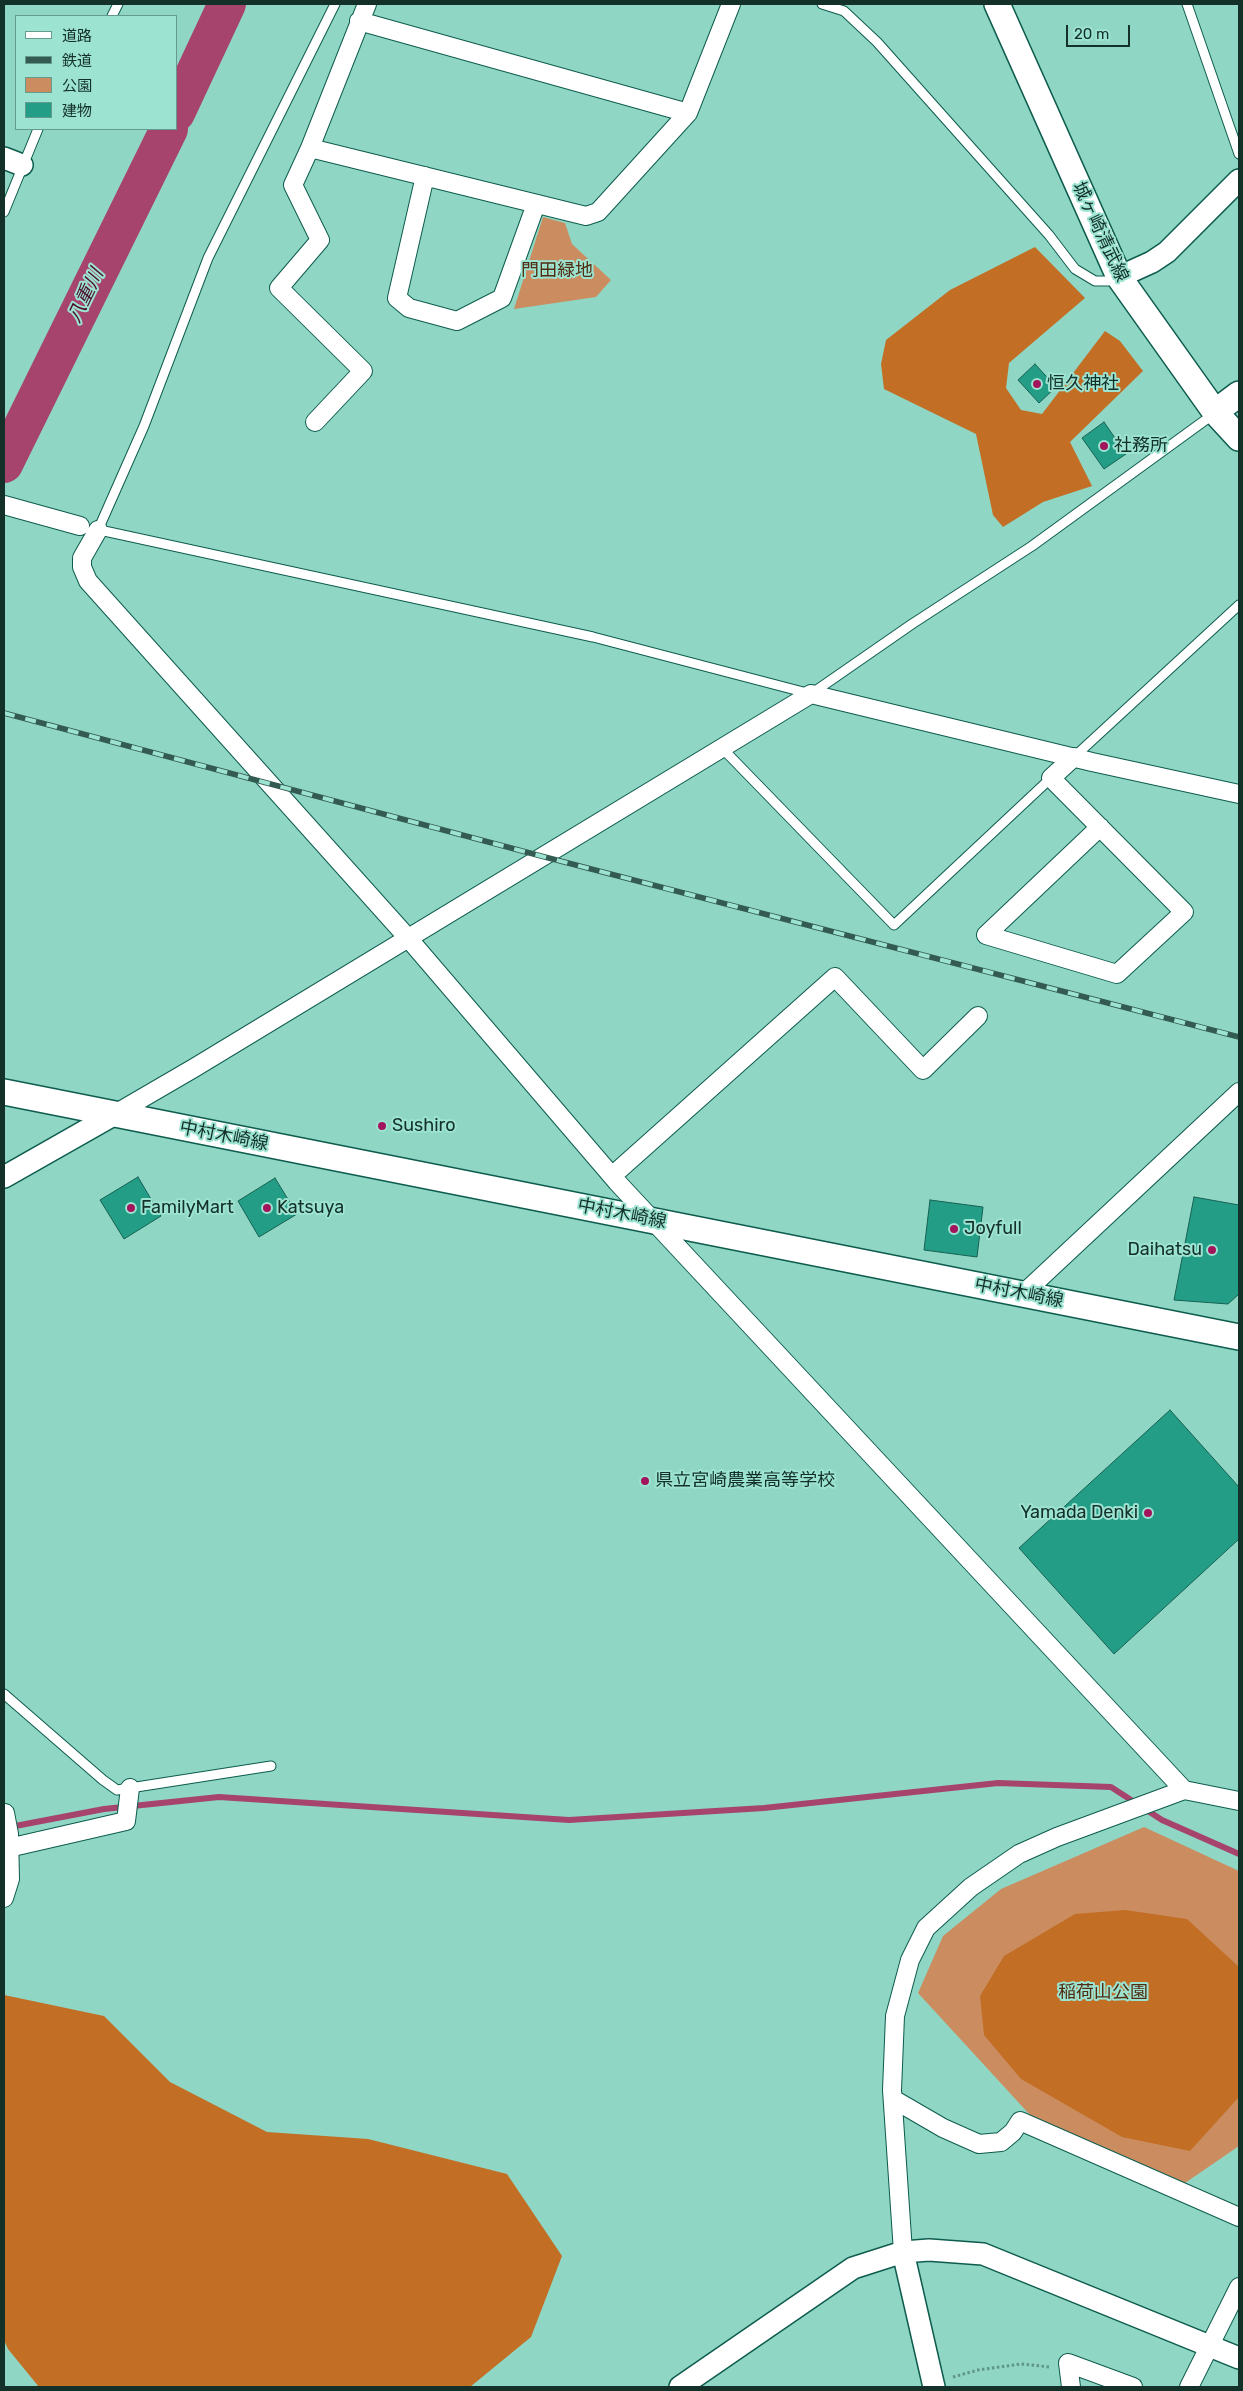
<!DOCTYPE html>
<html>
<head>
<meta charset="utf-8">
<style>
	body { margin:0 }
	#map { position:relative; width:1243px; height:2391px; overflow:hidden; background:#90d6c4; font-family:Rubik,"Noto Sans JP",sans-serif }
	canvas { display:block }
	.frame { position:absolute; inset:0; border:5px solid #133029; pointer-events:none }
	.legend { position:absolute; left:15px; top:15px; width:162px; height:115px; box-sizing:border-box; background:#9ce3d1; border:1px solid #659b8e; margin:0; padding:6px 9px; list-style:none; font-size:15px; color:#133029 }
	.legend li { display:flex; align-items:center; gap:10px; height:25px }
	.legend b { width:25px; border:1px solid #659b8e }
	.scale { position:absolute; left:1066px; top:25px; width:64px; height:22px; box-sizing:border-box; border:2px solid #133029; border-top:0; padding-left:6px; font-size:15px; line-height:18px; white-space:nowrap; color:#133029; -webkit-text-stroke:4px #9ce3d1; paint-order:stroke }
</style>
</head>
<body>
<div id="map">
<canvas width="1243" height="2391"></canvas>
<div class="frame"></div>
<ul class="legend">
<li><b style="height:6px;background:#fff"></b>道路</li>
<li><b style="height:6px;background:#335b51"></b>鉄道</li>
<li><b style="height:14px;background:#cb8d60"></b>公園</li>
<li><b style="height:14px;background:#249d87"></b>建物</li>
</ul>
<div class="scale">20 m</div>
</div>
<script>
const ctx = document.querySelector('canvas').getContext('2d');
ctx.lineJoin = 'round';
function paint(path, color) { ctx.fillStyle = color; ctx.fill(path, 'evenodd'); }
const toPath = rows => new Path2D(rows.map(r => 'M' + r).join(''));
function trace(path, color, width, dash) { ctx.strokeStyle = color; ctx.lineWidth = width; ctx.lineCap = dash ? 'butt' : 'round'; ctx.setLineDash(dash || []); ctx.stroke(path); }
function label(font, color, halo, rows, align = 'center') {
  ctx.font = font + ' Rubik,"Noto Sans JP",sans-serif'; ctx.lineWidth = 4; ctx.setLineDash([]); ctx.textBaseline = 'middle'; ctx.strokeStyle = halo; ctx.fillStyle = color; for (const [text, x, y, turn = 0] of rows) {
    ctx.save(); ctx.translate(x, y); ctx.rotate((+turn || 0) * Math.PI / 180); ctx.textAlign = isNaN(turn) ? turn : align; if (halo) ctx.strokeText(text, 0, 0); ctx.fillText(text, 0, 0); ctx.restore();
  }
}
paint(toPath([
	[543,217,565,223,572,244,611,280,596,297,514,309],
	[1144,1827,1239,1871,1239,2146,1185,2183,1031,2116,918,1993,943,1936,1001,1889]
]), '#cb8d60');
paint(toPath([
	[1035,247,1085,298,1009,363,1006,388,1021,410,1042,414,1105,331,1120,341,1143,371,1070,442,1092,486,1043,502,1003,527,993,515,976,434,884,389,881,364,886,340,950,290],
	[1125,1910,1187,1919,1239,1967,1239,2097,1190,2151,1122,2137,1021,2079,984,2035,980,1996,1004,1956,1075,1914],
	[4,1995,104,2016,170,2082,267,2132,368,2139,507,2174,562,2256,531,2337,470,2387,39,2387,8,2349,4,2340]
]), '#c26e24');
trace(toPath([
	[10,1827,104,1809,219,1797,569,1820,764,1808,998,1783,1111,1787,1162,1820,1239,1854]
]), '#a6446d', 6);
trace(toPath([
	[176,113,227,4],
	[4,464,169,129]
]), '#a6446d', 38);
const building = toPath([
	[1035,364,1056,387,1039,403,1018,380,1035,364],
	[1104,422,1126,454,1104,469,1082,438,1104,422],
	[138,1177,161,1216,124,1239,100,1200,138,1177],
	[275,1178,297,1214,259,1237,238,1201,275,1178],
	[1194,1197,1239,1205,1239,1294,1228,1304,1174,1300,1194,1197],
	[930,1200,983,1207,977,1257,924,1250,930,1200],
	[1170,1410,1239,1487,1239,1539,1114,1654,1019,1548,1170,1410]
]);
paint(building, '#249d87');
trace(building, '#156152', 1);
const service = toPath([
	[822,4,844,11,877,42,1049,235,1075,269,1095,281,1108,281,1116,278],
	[1187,4,1239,154],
	[112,16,118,4],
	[4,212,38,129],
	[95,529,593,637,811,694,912,624,1032,546,1215,413],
	[98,530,144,426,208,258,335,4],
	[721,747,894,925,1051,778],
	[1074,757,1239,605],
	[4,1694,103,1780,117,1790,271,1766]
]);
const minor = toPath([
	[359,21,688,113],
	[310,148,586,216,598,212,688,113,731,4],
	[425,176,397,298,409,308,457,321,502,298,536,204],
	[315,422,363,371,279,288,320,240,293,185,310,148,367,4],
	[4,505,80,526],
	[98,530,82,558,82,567,88,581,408,938,617,1182,1184,1790],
	[1074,757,1051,778,1184,912,1117,974,986,935,1100,827],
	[115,1114,194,1068,811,694,1092,762,1239,794],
	[612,1176,835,977,923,1070,978,1016],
	[1023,1294,1239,1092],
	[4,1849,126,1821,130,1788],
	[4,1898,10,1879,9,1834,5,1813],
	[893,2099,943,2128,979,2144,1001,2142,1013,2132,1020,2121,1239,2217],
	[903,2252,892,2090,895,2016,910,1960,926,1928,971,1887,1019,1854,1057,1837,1184,1790,1239,1801],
	[1071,2387,1068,2363,1133,2387],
	[1189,2387,1239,2287]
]);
const tertiary = toPath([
	[4,158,22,165],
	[1119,277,1152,262,1167,252,1239,180],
	[4,1177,115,1114],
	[903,2252,934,2387],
	[680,2387,853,2268,903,2252,929,2250,983,2254,1239,2358]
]);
const secondary = toPath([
	[997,4,1119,277,1215,412,1239,438],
	[1215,412,1239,394],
	[4,1092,1239,1337]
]);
trace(service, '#0d5c4e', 11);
trace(minor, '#0d5c4e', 20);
trace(tertiary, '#0d5c4e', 24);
trace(secondary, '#0d5c4e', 28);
trace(toPath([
	[953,2377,978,2370,1021,2364,1050,2367]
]), '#609688', 3, [2.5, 2.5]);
trace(service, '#fff', 9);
trace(minor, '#fff', 18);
trace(tertiary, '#fff', 21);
trace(secondary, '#fff', 25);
const rail = toPath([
	[4,713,541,856,1239,1037]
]);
trace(rail, '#335b51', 5.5);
trace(rail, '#9ce3d1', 4, [11]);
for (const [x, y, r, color] of [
	[1037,384,5,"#a2155d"],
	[1104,446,5,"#a2155d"],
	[382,1126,5,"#a2155d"],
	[131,1208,5,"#a2155d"],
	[267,1208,5,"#a2155d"],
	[954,1229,5,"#a2155d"],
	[1212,1250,5,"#a2155d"],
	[645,1481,5,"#a2155d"],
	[1148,1513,5,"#a2155d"]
]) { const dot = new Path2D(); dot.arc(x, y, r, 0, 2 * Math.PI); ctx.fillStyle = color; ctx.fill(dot); trace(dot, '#9ce3d1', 2); }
label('18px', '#133029', '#9ce3d1', [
	["城ヶ崎清武線",1100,232,65],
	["中村木崎線",224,1136,11],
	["中村木崎線",622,1214,11],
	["中村木崎線",1019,1293,11]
]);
label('18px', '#512e12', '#9ce3d1', [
	["門田緑地",557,271],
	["稲荷山公園",1103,1993]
]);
label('18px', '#133029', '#9ce3d1', [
	["恒久神社",1047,384],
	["社務所",1114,446],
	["Sushiro",392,1126],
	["FamilyMart",141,1208],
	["Katsuya",277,1208],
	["Joyfull",964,1229],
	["Daihatsu",1202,1250,"right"],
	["県立宮崎農業高等学校",655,1481],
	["Yamada Denki",1138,1513,"right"]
], 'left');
label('italic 19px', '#4e0e2c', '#9ce3d1', [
	["八重川",86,296,-64]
]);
</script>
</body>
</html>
